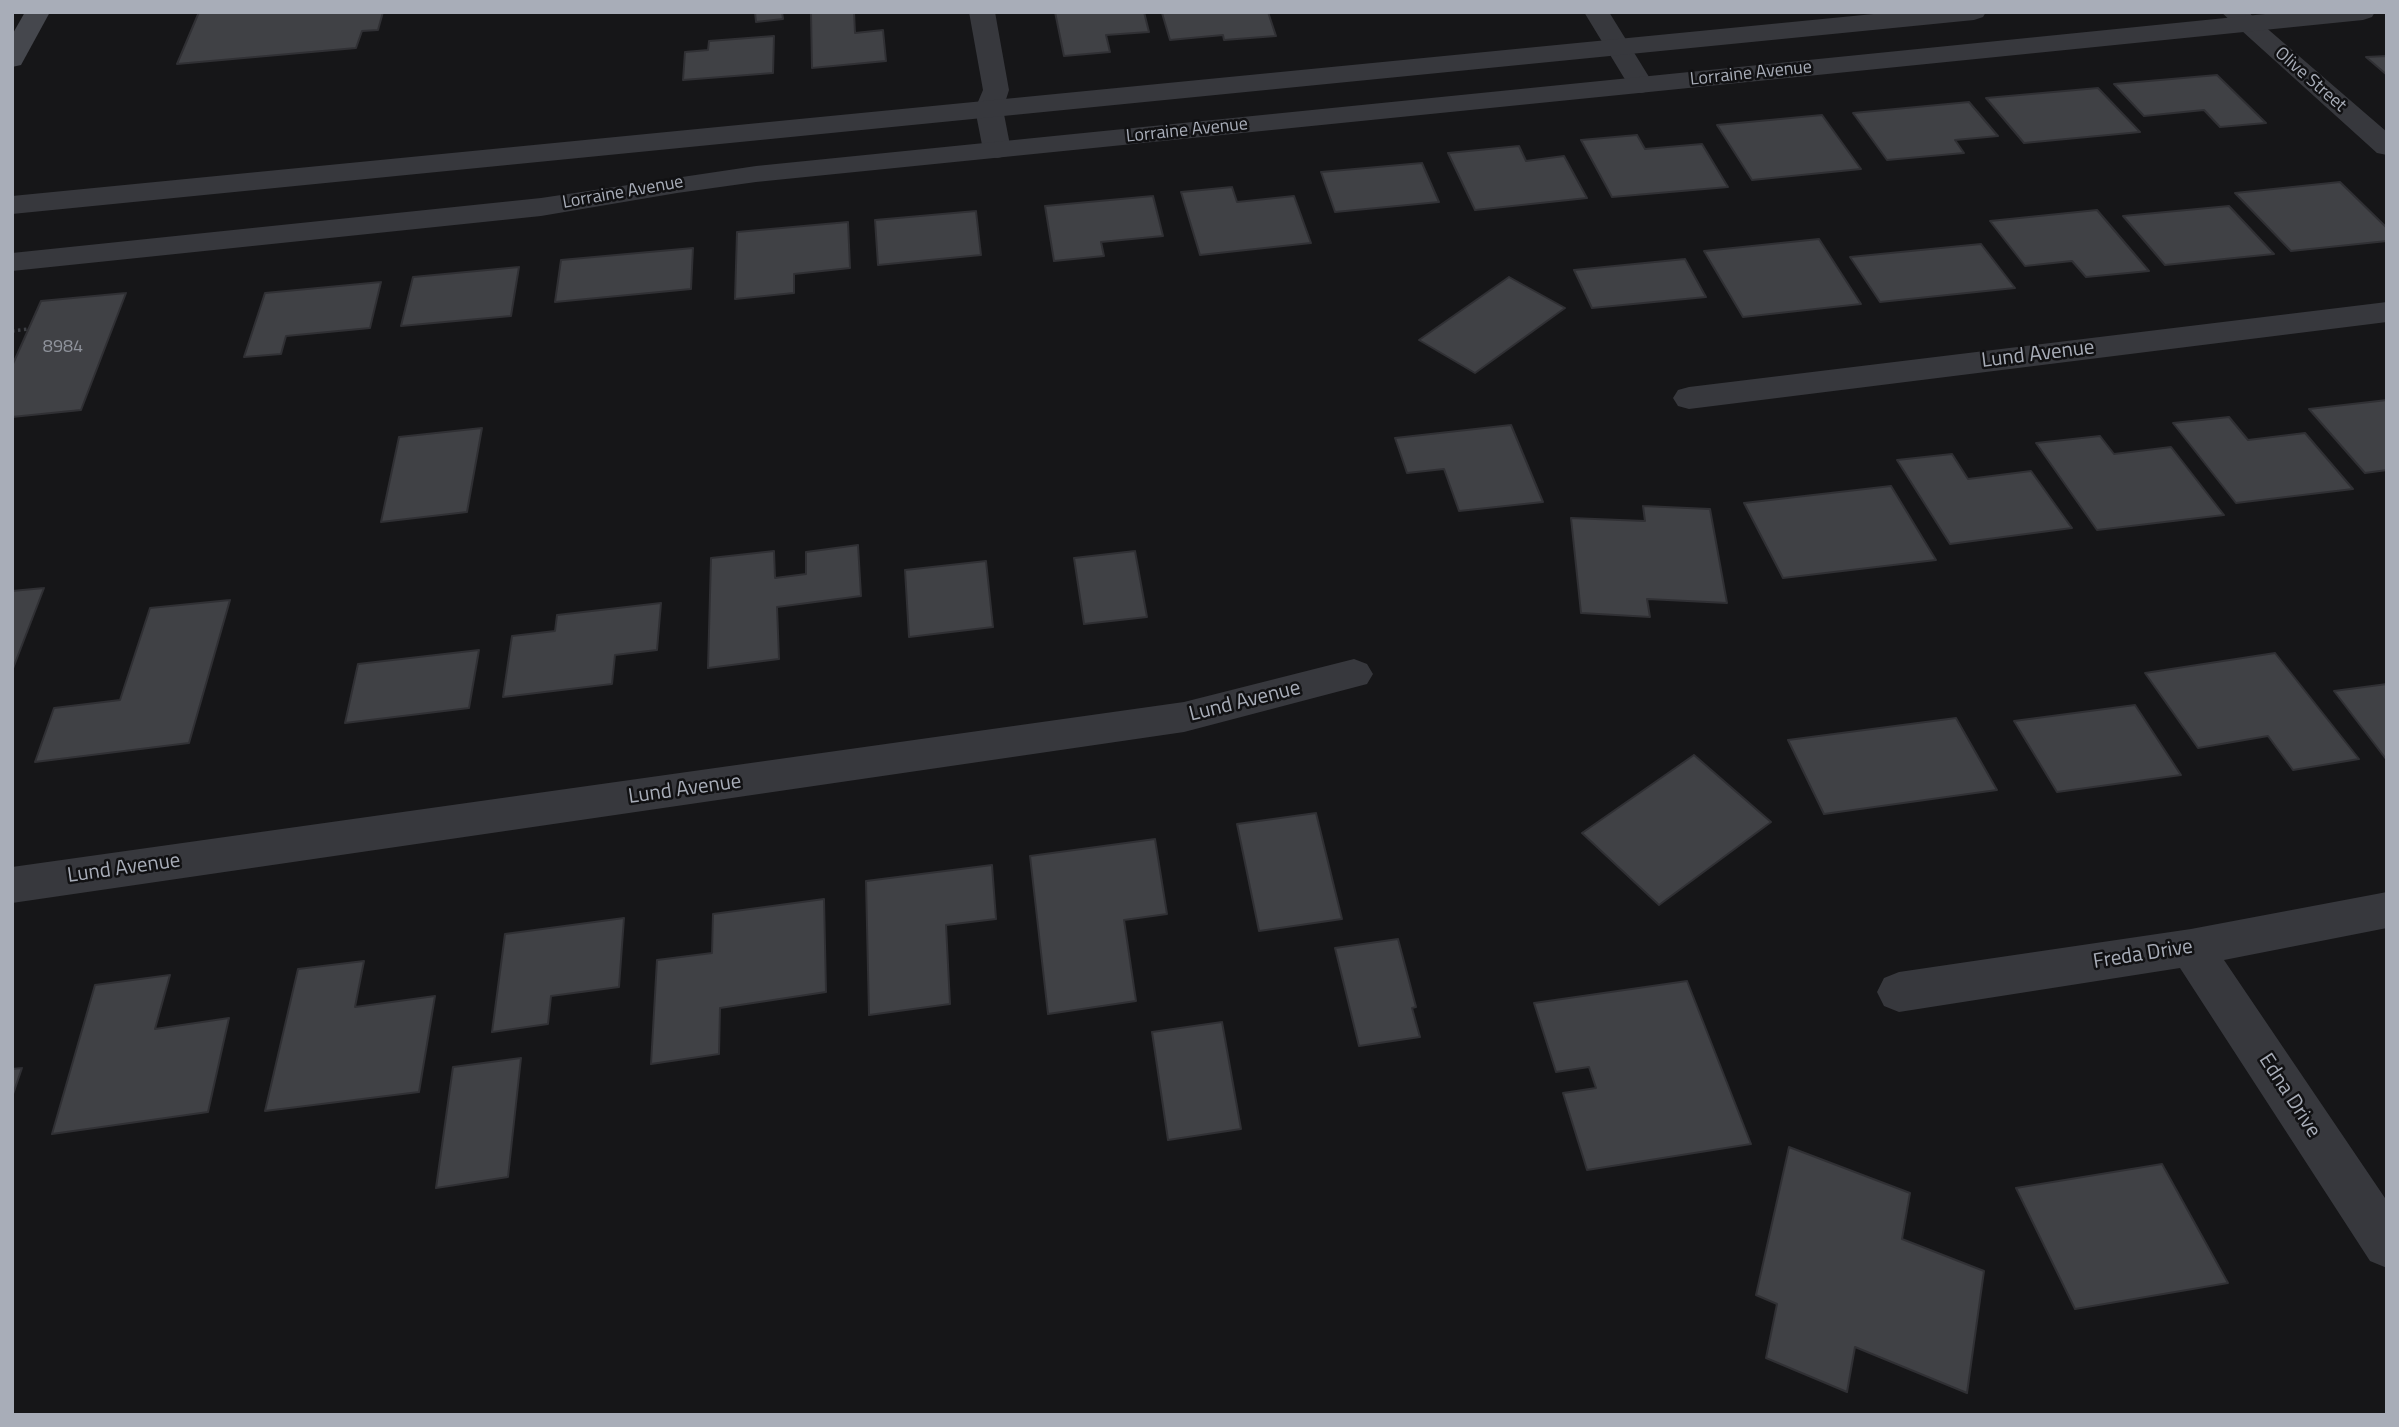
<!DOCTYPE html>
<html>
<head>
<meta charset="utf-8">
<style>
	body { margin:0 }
	#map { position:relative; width:2399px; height:1427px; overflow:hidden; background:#161618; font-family:"Titillium Web",sans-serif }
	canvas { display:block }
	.frame { position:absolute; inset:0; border:14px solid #a8adb8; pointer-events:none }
</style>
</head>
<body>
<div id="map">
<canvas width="2399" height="1427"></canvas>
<div class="frame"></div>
</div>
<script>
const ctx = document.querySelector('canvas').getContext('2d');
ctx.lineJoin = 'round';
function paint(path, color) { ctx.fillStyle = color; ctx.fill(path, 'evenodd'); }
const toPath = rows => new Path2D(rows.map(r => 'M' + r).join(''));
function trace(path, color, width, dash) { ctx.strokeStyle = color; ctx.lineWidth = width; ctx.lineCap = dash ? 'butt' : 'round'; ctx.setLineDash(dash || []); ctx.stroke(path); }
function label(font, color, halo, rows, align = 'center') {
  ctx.font = font + ' "Titillium Web",sans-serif'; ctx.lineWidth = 5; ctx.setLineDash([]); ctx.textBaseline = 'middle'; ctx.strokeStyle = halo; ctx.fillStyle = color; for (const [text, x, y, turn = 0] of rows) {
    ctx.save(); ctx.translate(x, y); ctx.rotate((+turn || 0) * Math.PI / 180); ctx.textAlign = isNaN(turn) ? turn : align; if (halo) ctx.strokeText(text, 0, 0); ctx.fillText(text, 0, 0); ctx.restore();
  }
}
const building = toPath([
	[199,12,383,12,378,30,362,31,356,48,177,64,199,12],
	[755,12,782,12,783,19,756,22,755,12],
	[854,12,855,33,883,30,886,61,812,68,811,13,854,12],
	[1055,12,1144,12,1149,32,1106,35,1110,52,1064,56,1055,12],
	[1268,12,1276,36,1224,40,1223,35,1170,40,1162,13,1268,12],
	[774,36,773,73,683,80,685,52,708,50,709,41,774,36],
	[2387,56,2387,75,2366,57,2387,56],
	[2217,75,2266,123,2220,127,2204,110,2144,116,2114,84,2217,75],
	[2098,88,2140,132,2024,143,1986,98,2098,88],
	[1969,102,1998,136,1955,140,1964,153,1887,160,1853,113,1969,102],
	[1822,115,1861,169,1752,180,1717,125,1822,115],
	[1637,135,1645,149,1702,144,1728,187,1612,197,1581,140,1637,135],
	[1519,146,1526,161,1564,156,1587,198,1475,210,1448,153,1519,146],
	[1422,163,1439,202,1335,212,1321,172,1422,163],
	[2340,182,2387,228,2387,241,2291,251,2235,193,2340,182],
	[1232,187,1237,202,1294,196,1311,243,1200,255,1181,192,1232,187],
	[1153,196,1163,236,1101,242,1104,256,1054,261,1045,206,1153,196],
	[2229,206,2274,254,2165,265,2123,216,2229,206],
	[2097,210,2149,271,2086,277,2072,261,2025,266,1990,221,2097,210],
	[976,211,981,255,878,265,875,220,976,211],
	[848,222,850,268,794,274,794,293,735,299,737,232,848,222],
	[1819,239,1861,304,1743,317,1704,251,1819,239],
	[1981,244,2015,288,1880,302,1850,257,1981,244],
	[693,248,691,289,555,302,561,260,693,248],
	[1685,259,1706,297,1592,308,1574,270,1685,259],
	[519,267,511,316,401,326,413,277,519,267],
	[1509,277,1565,308,1475,373,1419,340,1509,277],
	[381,282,370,328,286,336,281,354,244,357,265,293,381,282],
	[126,293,81,410,12,417,12,366,41,301,126,293],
	[2387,400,2387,470,2365,473,2309,409,2387,400],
	[2229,417,2248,440,2305,433,2353,489,2236,503,2173,423,2229,417],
	[1511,425,1543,502,1459,511,1444,469,1407,473,1395,438,1511,425],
	[482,428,467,512,381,522,399,437,482,428],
	[2100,436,2114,454,2171,447,2224,515,2097,530,2036,443,2100,436],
	[1952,454,1968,479,2031,471,2072,528,1950,544,1897,460,1952,454],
	[1891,486,1936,560,1783,578,1744,503,1891,486],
	[1643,506,1710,509,1727,603,1647,599,1650,617,1581,613,1571,518,1645,521,1643,506],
	[858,545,861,596,777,607,779,659,708,668,711,558,774,551,775,578,806,574,806,552,858,545],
	[1135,551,1147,617,1084,624,1074,558,1135,551],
	[986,561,993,627,909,637,905,570,986,561],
	[44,588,12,671,12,591,44,588],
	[230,600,189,743,35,762,54,708,120,700,150,608,230,600],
	[661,603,657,650,615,655,612,684,503,697,512,636,555,631,557,615,661,603],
	[479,650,469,708,345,723,358,664,479,650],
	[2275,653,2359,759,2293,770,2268,736,2198,748,2145,673,2275,653],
	[2387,684,2387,759,2386,759,2334,691,2387,684],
	[2135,705,2181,775,2057,792,2014,721,2135,705],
	[1956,718,1997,790,1824,814,1788,740,1956,718],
	[1694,755,1771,822,1659,905,1582,833,1694,755],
	[1316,813,1342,919,1259,931,1237,824,1316,813],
	[1155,839,1167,914,1124,920,1136,1001,1048,1014,1030,856,1155,839],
	[992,865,996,919,946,925,950,1004,869,1015,866,881,992,865],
	[824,899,826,992,720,1008,719,1054,651,1064,657,960,712,953,713,914,824,899],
	[624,918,619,987,551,996,548,1024,492,1032,505,934,624,918],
	[1398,939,1416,1007,1412,1008,1420,1037,1359,1046,1335,948,1398,939],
	[364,961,355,1007,435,996,419,1092,265,1111,298,969,364,961],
	[170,975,155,1029,229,1018,208,1112,52,1134,95,985,170,975],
	[1687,981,1751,1144,1587,1170,1563,1093,1596,1088,1589,1067,1556,1072,1534,1003,1687,981],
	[1222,1022,1241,1129,1168,1140,1152,1032,1222,1022],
	[521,1058,508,1177,436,1188,453,1067,521,1058],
	[22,1068,12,1097,12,1069,22,1068],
	[1789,1147,1910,1193,1902,1239,1984,1271,1967,1393,1855,1347,1847,1392,1766,1358,1777,1304,1756,1295,1789,1147],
	[2162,1164,2228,1283,2075,1309,2016,1188,2162,1164]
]);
paint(building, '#404145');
trace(building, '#303034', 2);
trace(toPath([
	[12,331,29,329]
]), '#3d3f44', 3.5, [2.5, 3.5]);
paint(toPath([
	[969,12,995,12,1009,90,1003,109,1011,150,1007,156,997,158,987,156,983,150,975,109,983,90,969,12],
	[1584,12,1609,12,1654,85,1650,91,1641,93,1632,91,1584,12],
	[2221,12,2248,12,2387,132,2387,155,2377,153,2221,12],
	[2387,302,2387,322,1689,409,1678,406,1673,398,1678,390,1689,387,2387,302],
	[1354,659,1367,664,1373,674,1367,684,1184,732,12,903,12,867,1184,702,1354,659],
	[2387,892,2387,928,2224,960,2387,1201,2387,1268,2370,1261,2180,968,1899,1012,1884,1006,1877,992,1884,978,1899,972,2191,929,2387,892]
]), '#37383d');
paint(toPath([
	[1894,12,1986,12,1983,17,1974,20,12,214,12,196,1894,12],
	[2285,12,2375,12,2372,17,2363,20,756,182,677,193,541,216,12,271,12,253,541,198,756,166,2285,12]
]), '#37383d');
paint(toPath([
	[25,12,50,12,21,65,12,67,12,35,25,12]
]), '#45474d');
label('18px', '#a8adb8', '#111113', [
	["Lorraine Avenue",1751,74,-6],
	["Olive Street",2310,80,41],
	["Lorraine Avenue",1187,131,-6],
	["Lorraine Avenue",623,193,-10]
]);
label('18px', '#8e929b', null, [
	["8984",63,348]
]);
label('21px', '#a8adb8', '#111113', [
	["Lund Avenue",2038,355,-7],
	["Lund Avenue",1245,702,-14],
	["Lund Avenue",685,790,-8],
	["Lund Avenue",124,869,-8],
	["Freda Drive",2143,955,-9],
	["Edna Drive",2289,1096,57]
]);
</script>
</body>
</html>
